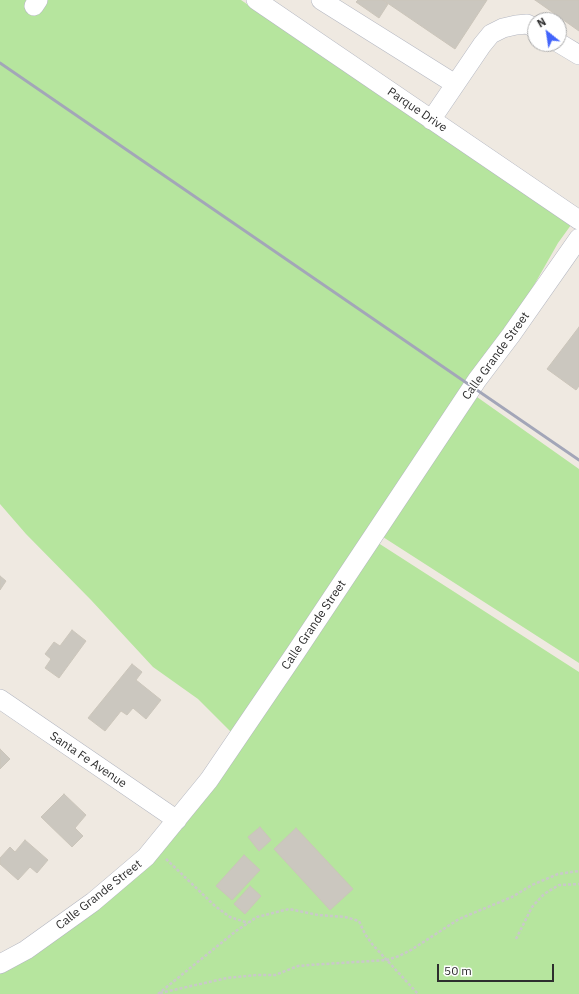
<!DOCTYPE html>
<html>
<head>
<meta charset="utf-8">
<style>
	body { margin:0 }
	#map { position:relative; width:579px; height:994px; overflow:hidden; background:#efe9e1; font-family:"IBM Plex Sans",sans-serif }
	canvas { display:block }
	.north { position:absolute; left:527px; top:12px; width:40px; height:40px; box-sizing:border-box; background:#fff; border:1px solid #ababab; border-radius:50%; rotate:330deg; font-size:11px; font-weight:700; line-height:16px; text-align:center; color:#2e2e2e }
	.north::after { content:''; display:block; margin:auto; width:14px; height:18px; background:#4264fb; clip-path:polygon(50% 0,100% 100%,50% 72%,0 100%) }
	.scale { position:absolute; left:437px; top:964px; width:117px; height:18px; box-sizing:border-box; border:2px solid #2e2e2e; border-top:0; padding-left:5px; font-size:12px; line-height:14px; white-space:nowrap; color:#2e2e2e; -webkit-text-stroke:3px #fff; paint-order:stroke }
</style>
</head>
<body>
<div id="map">
<canvas width="579" height="994"></canvas>
<div class="north">N</div>
<div class="scale">50 m</div>
</div>
<script>
const ctx = document.querySelector('canvas').getContext('2d');
ctx.lineJoin = 'round';
function paint(path, color) { ctx.fillStyle = color; ctx.fill(path, 'evenodd'); }
const toPath = rows => new Path2D(rows.map(r => 'M' + r).join(''));
function trace(path, color, width, dash) { ctx.strokeStyle = color; ctx.lineWidth = width; ctx.lineCap = dash ? 'butt' : 'round'; ctx.setLineDash(dash || []); ctx.stroke(path); }
function label(font, color, halo, rows, align = 'center') {
  ctx.font = font + ' "IBM Plex Sans",sans-serif'; ctx.lineWidth = 3; ctx.setLineDash([]); ctx.textBaseline = 'middle'; ctx.strokeStyle = halo; ctx.fillStyle = color; for (const [text, x, y, turn = 0] of rows) {
    ctx.save(); ctx.translate(x, y); ctx.rotate((+turn || 0) * Math.PI / 180); ctx.textAlign = isNaN(turn) ? turn : align; if (halo) ctx.strokeText(text, 0, 0); ctx.fillText(text, 0, 0); ctx.restore();
  }
}
paint(toPath([
	[0,0,241,0,571,225,558,243,529,294,231,732,198,699,153,667,91,600,26,534,0,504],
	[477,397,579,469,579,663,383,537],
	[372,539,579,672,579,994,0,994,0,963,146,857]
]), '#b6e59e');
const building = toPath([
	[358,0,383,0,388,4,379,18,356,2,358,0],
	[383,0,487,0,455,49,383,0],
	[535,0,579,0,579,31,535,0],
	[579,327,579,386,576,390,547,369,579,327],
	[0,576,6,581,0,590,0,576],
	[72,630,86,641,59,678,45,668,51,659,45,654,54,642,60,646,72,630],
	[132,664,142,672,136,680,161,700,146,719,133,708,127,715,121,711,105,731,88,718,132,664],
	[0,749,10,759,0,769,0,749],
	[64,794,86,815,75,828,83,836,72,847,41,817,64,794],
	[260,827,271,840,259,851,248,837,260,827],
	[296,828,353,889,330,910,274,849,296,828],
	[25,840,48,860,37,873,30,867,18,880,0,864,0,858,10,847,15,852,25,840],
	[244,855,260,870,232,900,216,886,244,855],
	[250,886,261,896,245,914,234,904,250,886]
]);
paint(building, '#cbc7bf');
trace(building, '#cbc5ba', 1);
const minor = toPath([
	[256,0,579,220],
	[321,0,455,84],
	[34,6,38,0],
	[559,43,579,55],
	[431,120,482,45,491,34,503,28,516,25,527,24,535,28],
	[0,699,177,820],
	[0,964,26,950,93,902,146,857,209,780,296,652,477,380,511,335,579,238]
]);
trace(minor, '#b4b7c1', 20);
trace(toPath([
	[166,859,215,906,230,917,248,923],
	[516,939,532,907,544,894,559,885,579,884],
	[160,993,227,978,257,975,275,975,298,966,309,965,387,960,399,956,411,950,459,919,512,897,532,885,558,874,579,871],
	[158,994,236,931,257,917,289,909,318,915,345,917,359,921,365,934,372,944,418,994]
]), '#c9c9c9', 2.5, [3, 2]);
trace(minor, '#fff', 19);
trace(toPath([
	[0,63,579,460]
]), '#a3a6b8', 3);
label('12px', '#2e2e2e', '#fff', [
	["Parque Drive",417,110,34],
	["Calle Grande Street",496,356,-54],
	["Calle Grande Street",314,625,-56],
	["Santa Fe Avenue",88,760,34],
	["Calle Grande Street",99,895,-38]
]);
</script>
</body>
</html>
